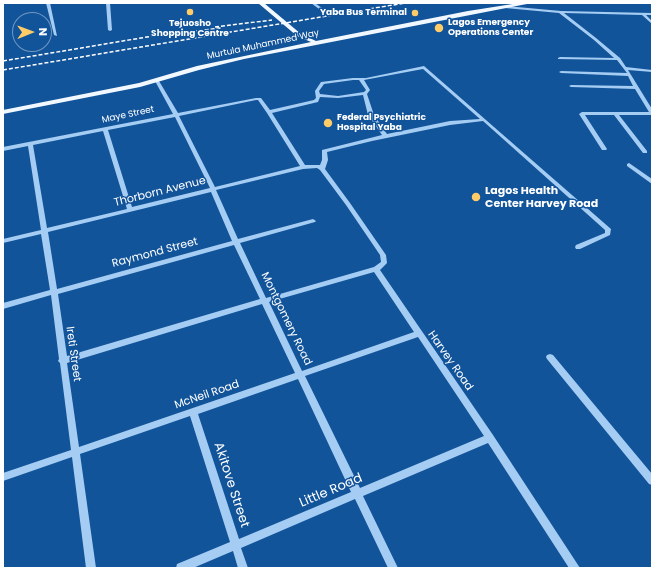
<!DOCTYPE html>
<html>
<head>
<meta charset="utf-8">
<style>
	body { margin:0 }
	#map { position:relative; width:655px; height:571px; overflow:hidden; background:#12549a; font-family:Poppins,sans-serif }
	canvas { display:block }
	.frame { position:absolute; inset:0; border:4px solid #fff; pointer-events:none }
	.north { position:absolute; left:12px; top:12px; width:40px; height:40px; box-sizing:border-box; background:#12549a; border:1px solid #7198c2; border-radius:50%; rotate:89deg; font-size:11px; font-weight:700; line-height:16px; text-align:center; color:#fff }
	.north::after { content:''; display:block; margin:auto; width:14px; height:18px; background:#ffcc68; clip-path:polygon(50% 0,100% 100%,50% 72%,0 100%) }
</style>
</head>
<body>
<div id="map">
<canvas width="655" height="571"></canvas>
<div class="frame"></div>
<div class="north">N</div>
</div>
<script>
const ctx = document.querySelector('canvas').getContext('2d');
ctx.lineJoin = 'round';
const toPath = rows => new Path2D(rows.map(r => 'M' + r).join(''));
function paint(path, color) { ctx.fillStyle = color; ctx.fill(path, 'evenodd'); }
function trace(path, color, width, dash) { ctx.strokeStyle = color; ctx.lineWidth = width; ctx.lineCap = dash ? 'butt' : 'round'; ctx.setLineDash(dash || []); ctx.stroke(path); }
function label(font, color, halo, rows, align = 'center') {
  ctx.font = font + ' Poppins,sans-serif'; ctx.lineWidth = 3; ctx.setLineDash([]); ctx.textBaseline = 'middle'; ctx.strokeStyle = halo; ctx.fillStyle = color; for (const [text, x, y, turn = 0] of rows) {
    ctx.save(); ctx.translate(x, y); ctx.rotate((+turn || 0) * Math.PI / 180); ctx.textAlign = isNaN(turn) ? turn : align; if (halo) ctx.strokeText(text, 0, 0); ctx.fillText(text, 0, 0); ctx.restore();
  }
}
paint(toPath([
	[46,3,50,3,57,36,54,35,46,3],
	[106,3,110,3,112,30,110,31,108,30,106,3],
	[311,3,315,3,326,11,323,12,311,3],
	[506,6,561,11,652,13,652,15,646,15,652,21,652,24,642,15,564,13,596,38,620,58,626,67,652,70,652,72,628,70,652,109,652,115,619,115,647,151,647,153,643,153,614,115,585,115,607,149,606,150,602,150,579,114,582,112,649,112,635,89,571,87,569,86,571,85,633,86,628,76,561,73,559,72,561,71,627,73,617,60,558,59,558,58,560,57,614,58,594,40,559,13,505,8,504,7,506,6],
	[424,66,611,229,610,235,580,249,576,249,575,247,576,245,605,233,605,230,483,121,450,125,372,141,327,152,328,160,325,169,350,203,386,255,387,263,380,270,493,435,580,568,569,568,488,443,363,496,398,568,388,568,355,499,241,548,248,568,238,568,233,551,193,568,176,568,177,564,230,542,190,416,80,454,96,568,86,568,72,457,3,481,3,473,71,450,60,363,58,361,59,359,51,295,3,309,3,303,50,290,41,234,3,243,3,239,41,230,28,146,3,151,3,147,173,114,155,81,157,80,159,81,178,113,256,98,261,98,270,110,314,100,316,98,315,91,321,82,353,78,366,78,424,66],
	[423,69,480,119,450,121,387,134,374,115,367,94,370,90,364,80,423,69],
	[353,80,359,80,366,90,364,92,338,96,320,94,319,91,324,84,353,80],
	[363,95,368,115,382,135,322,150,322,160,320,165,305,165,272,113,318,102,320,97,338,98,363,95],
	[256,100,258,100,267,113,300,166,215,187,179,116,256,100],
	[175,117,210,188,132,207,108,130,175,117],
	[103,131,127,209,47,228,33,145,103,131],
	[317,168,320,170,346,205,380,255,381,262,374,267,266,298,240,243,315,222,316,221,313,219,238,239,216,190,303,169,317,168],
	[211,192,232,241,57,289,48,232,211,192],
	[234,245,260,299,67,356,58,294,234,245],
	[374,272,414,332,302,371,269,302,374,272],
	[262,304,295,373,79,447,67,363,262,304],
	[418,337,484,436,360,488,305,376,418,337],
	[298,379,351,492,239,539,198,414,298,379],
	[629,163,652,179,652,184,627,166,627,164,629,163],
	[550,354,553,355,652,474,652,485,649,484,547,359,546,357,547,355,550,354]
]), '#a5cdf4');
paint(toPath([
	[258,3,264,3,301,34,316,41,468,11,519,3,532,3,244,59,199,70,140,87,3,114,3,110,139,83,197,66,311,42,297,36,258,3]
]), '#f2f8ff');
trace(toPath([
	[215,27,272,20],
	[3,61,153,36,221,28],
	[3,70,405,3]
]), '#fff', 1.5, [4, 2]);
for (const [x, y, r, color] of [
	[190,12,4,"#ffcc68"],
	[415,13,4,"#ffcc68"],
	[439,28,5,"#ffcc68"],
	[328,123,5,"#ffcc68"],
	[476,197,5,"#ffcc68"]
]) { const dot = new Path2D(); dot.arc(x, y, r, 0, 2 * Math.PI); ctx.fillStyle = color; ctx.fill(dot); trace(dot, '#12549a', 1.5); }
label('bold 9px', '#fff', '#12549a', [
	["Yaba Bus Terminal",407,13,"right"],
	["Lagos Emergency",448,23],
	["Operations Center",448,33],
	["Tejuosho",190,24,"center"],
	["Shopping Centre",190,34,"center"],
	["Federal Psychiatric",337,118],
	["Hospital Yaba",337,128]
], 'left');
label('9px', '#fff', '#12549a', [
	["Murtula Muhammed Way",263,45,-12],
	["Maye Street",128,115,-12]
]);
label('bold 11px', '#fff', '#12549a', [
	["Lagos Health",485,191],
	["Center Harvey Road",485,204]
], 'left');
label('11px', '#fff', '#12549a', [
	["Thorborn Avenue",160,192,-14],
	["Raymond Street",155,253,-15],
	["Montgomery Road",286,319,64],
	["Ireti Street",73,354,82],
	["Harvey Road",450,361,55],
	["McNeil Road",207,395,-19]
]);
label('13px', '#fff', '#12549a', [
	["Akitove Street",231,485,72],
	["Little Road",331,491,-23]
]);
</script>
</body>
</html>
